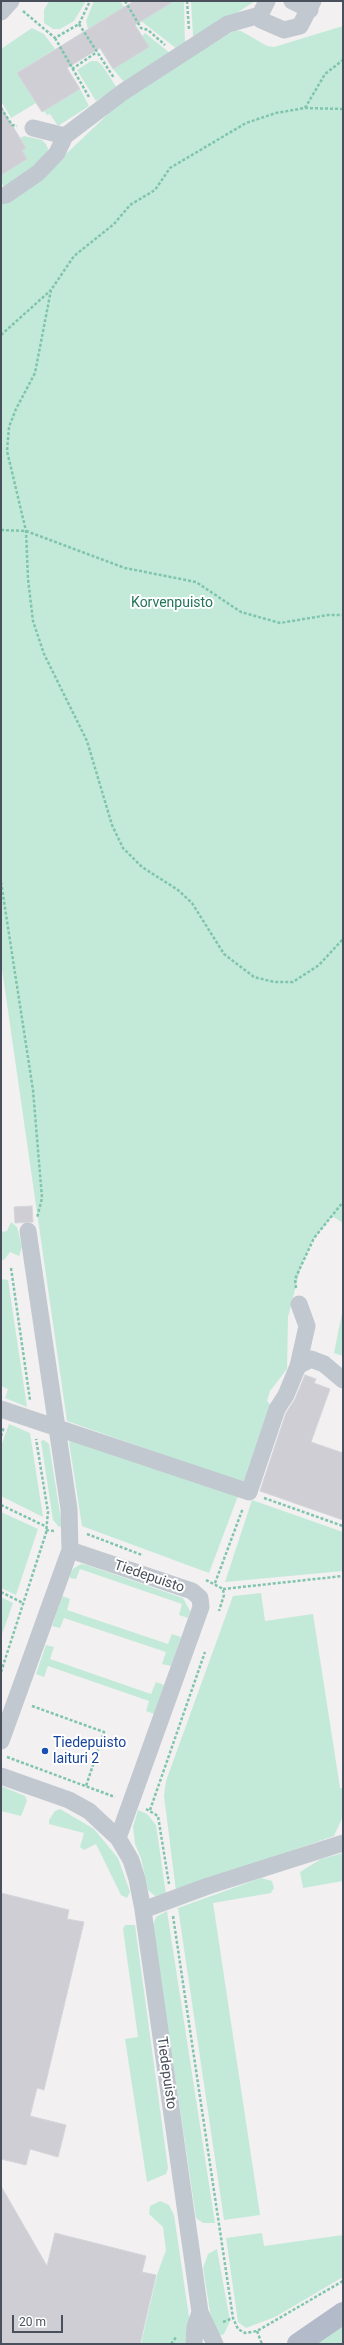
<!DOCTYPE html>
<html>
<head>
<meta charset="utf-8">
<style>
	body { margin:0 }
	#map { position:relative; width:344px; height:2345px; overflow:hidden; background:#f2f0f0; font-family:Roboto,sans-serif }
	canvas { display:block }
	.frame { position:absolute; inset:0; border:2px solid #4a505b; pointer-events:none }
	.scale { position:absolute; left:12px; top:2315px; width:51px; height:18px; box-sizing:border-box; border:2px solid #4a505b; border-top:0; padding-left:5px; font-size:12px; line-height:14px; white-space:nowrap; color:#4a505b; -webkit-text-stroke:3px #fff; paint-order:stroke }
</style>
</head>
<body>
<div id="map">
<canvas width="344" height="2345"></canvas>
<div class="frame"></div>
<div class="scale">20 m</div>
</div>
<script>
const ctx = document.querySelector('canvas').getContext('2d');
ctx.lineJoin = 'round';
function paint(path, color) { ctx.fillStyle = color; ctx.fill(path, 'evenodd'); }
const toPath = rows => new Path2D(rows.map(r => 'M' + r).join(''));
function trace(path, color, width, dash) { ctx.strokeStyle = color; ctx.lineWidth = width; ctx.lineCap = dash ? 'butt' : 'round'; ctx.setLineDash(dash || []); ctx.stroke(path); }
function label(font, color, halo, rows, align = 'center') {
  ctx.font = font + ' Roboto,sans-serif'; ctx.lineWidth = 4; ctx.setLineDash([]); ctx.textBaseline = 'middle'; ctx.strokeStyle = halo; ctx.fillStyle = color; for (const [text, x, y, turn = 0] of rows) {
    ctx.save(); ctx.translate(x, y); ctx.rotate((+turn || 0) * Math.PI / 180); ctx.textAlign = isNaN(turn) ? turn : align; if (halo) ctx.strokeText(text, 0, 0); ctx.fillText(text, 0, 0); ctx.restore();
  }
}
paint(toPath([
	[49,1,86,1,74,21,60,29,53,29,44,23,44,10],
	[94,1,120,1,124,7,88,29,86,21],
	[174,1,184,1,185,45,177,49,141,21],
	[191,1,255,1,197,39,193,36],
	[343,26,343,1223,332,1216,312,1241,301,1266,288,1317,287,1369,270,1391,267,1401,270,1404,243,1483,67,1421,1,962,1,202,48,171,126,97,235,30,241,31,267,46,274,47],
	[32,28,44,34,55,49,17,73,36,103,11,118,1,101,1,49],
	[145,33,170,53,124,82,113,69],
	[91,61,97,61,102,65,117,88,96,101,77,70],
	[80,89,89,106,58,126,50,114,47,115,44,111],
	[24,136,42,140,46,144,48,149,45,159,4,187,1,182,1,175,27,159,22,150,26,147,20,138],
	[11,1222,17,1227,22,1247,19,1256,10,1252,4,1260,1,1259,1,1232,7,1231],
	[1,1279,8,1280,27,1407,5,1398,8,1389,1,1386],
	[343,1308,343,1356,334,1353],
	[9,1424,30,1433,43,1517,1,1496,1,1446],
	[75,1439,238,1496,209,1573,82,1526,69,1442],
	[44,1440,49,1444,62,1526,59,1527,53,1520,41,1441],
	[252,1500,343,1532,343,1571,225,1582],
	[1,1512,38,1529,16,1595,1,1588],
	[81,1564,87,1565,183,1598,190,1611,188,1618,179,1615,182,1604,80,1569,76,1579,70,1578,70,1573,74,1568],
	[261,1593,265,1621,313,1614,340,1788,343,1788,343,1816,334,1836,176,1891,164,1796,166,1781,233,1596],
	[62,1596,70,1599,67,1610,168,1644,172,1634,181,1637,171,1666,162,1664,166,1652,64,1618,60,1628,52,1626],
	[1,1597,13,1603,1,1637],
	[46,1645,54,1647,50,1659,151,1694,156,1682,164,1685,154,1714,146,1711,149,1701,48,1666,44,1677,36,1674],
	[1,1786,25,1796,27,1801,21,1816,1,1811],
	[60,1809,94,1829,118,1858,130,1892,127,1898,121,1895,96,1844,84,1850,80,1847,84,1833,49,1824,49,1820,55,1811],
	[138,1810,147,1814,156,1825,166,1894,155,1896,148,1890,141,1858,135,1844,133,1827],
	[343,1853,343,1881,303,1888,300,1872,321,1859],
	[261,1878,272,1881,274,1888,271,1893,213,1903,260,2215,224,2220,178,1908],
	[167,1911,215,2223,203,2223,196,2218,153,1925,156,1917],
	[125,1925,135,1925,168,2168,166,2174,147,2182,125,2039,138,2037,123,1929],
	[160,2201,169,2205,174,2215,193,2344,141,2344,157,2275,166,2250,163,2227,149,2214,150,2206],
	[262,2233,264,2246,343,2235,343,2277,275,2317,246,2328,238,2322,226,2238],
	[217,2249,230,2321,224,2334,219,2336,213,2330,203,2268,208,2254],
	[343,2315,343,2344,304,2344]
]), '#c3ead9');
const building = toPath([
	[134,1,174,1,135,25,149,47,113,69,100,48,67,68,80,89,42,112,17,73,134,1],
	[1,107,26,148,22,150,27,159,1,175,1,107],
	[32,1206,33,1222,15,1223,14,1207,32,1206],
	[305,1375,316,1379,314,1383,330,1389,311,1442,343,1453,343,1520,260,1491,286,1413,295,1399,305,1375],
	[1,1893,69,1910,67,1919,84,1922,44,2090,37,2088,30,2116,66,2125,58,2157,30,2149,26,2165,1,2159,1,1893],
	[1,2186,47,2266,55,2233,146,2256,142,2272,156,2275,140,2344,1,2344,1,2186]
]);
paint(building, '#ceced4');
trace(building, '#d4d5da', 1);
trace(toPath([
	[125,1,141,28,148,30,165,45],
	[187,1,189,30],
	[23,11,55,38,79,24,90,1],
	[79,24,114,78],
	[55,38,89,97],
	[72,69,97,52],
	[1,108,12,125,17,126],
	[305,108,325,74,343,60],
	[343,109,305,108,276,113,246,123,170,168,155,190,130,205,114,224,74,256,51,290,35,373,16,409,9,427,7,451,26,531,28,579,33,621,44,654,87,741,112,825,123,848,142,867,178,890,192,903,224,954,254,977,274,982,293,982,319,965,343,939],
	[1,335,51,290],
	[1,530,26,531,125,568,196,582,241,612,280,623,328,615,343,615],
	[1,882,33,1090,42,1198,37,1218],
	[11,1268,30,1400],
	[296,1288,295,1279,314,1238,343,1202],
	[1,1436,4,1427],
	[264,1498,343,1526],
	[1,1505,47,1527],
	[46,1530,54,1531],
	[87,1534,142,1555],
	[206,1580,223,1589,224,1595,219,1611],
	[215,1583,243,1508],
	[223,1589,343,1576],
	[1,1592,23,1603],
	[1,1672,46,1533,48,1512,36,1439],
	[32,1706,104,1732,86,1786],
	[7,1757,115,1797],
	[146,1809,158,1816,169,1884],
	[150,1810,205,1652],
	[173,1916,233,2318,238,2329,245,2333,257,2331,343,2281],
	[223,2322,233,2318],
	[257,2331,262,2344],
	[171,2344,177,2336]
]), '#7fc5ae', 2.5, [3, 2]);
trace(toPath([
	[267,1,260,15,261,20,284,30,300,26,313,1],
	[292,1,310,10],
	[1,12,11,1],
	[33,128,65,136],
	[1,196,6,195,38,173,57,153,65,136,123,92,228,24,260,15],
	[28,1231,69,1509,70,1550],
	[298,1366,307,1326,299,1304],
	[1,1409,249,1492,277,1409,286,1395,298,1366,311,1359,324,1364,343,1380],
	[1,1741,70,1550,192,1591,200,1598,201,1607,118,1838],
	[1,1776,69,1800,89,1811,118,1838,131,1860,137,1879,143,1910,200,2312,215,2344],
	[143,1910,208,1886,343,1843],
	[194,2344,195,2327,200,2312]
]), '#c2c8d0', 17);
trace(toPath([
	[298,2344,343,2313]
]), '#b3bbcb', 22);
for (const [x, y, r, color] of [
	[45,1751,4,"#1a4fb4"]
]) { const dot = new Path2D(); dot.arc(x, y, r, 0, 2 * Math.PI); ctx.fillStyle = color; ctx.fill(dot); trace(dot, '#fff', 1.5); }
label('14px', '#22755a', '#fff', [
	["Korvenpuisto",172,603]
]);
label('14px', '#4a505b', '#fff', [
	["Tiedepuisto",149,1577,19],
	["Tiedepuisto",166,2073,82]
]);
label('14px', '#164399', '#fff', [
	["Tiedepuisto",53,1743],
	["laituri 2",53,1759]
], 'left');
</script>
</body>
</html>
